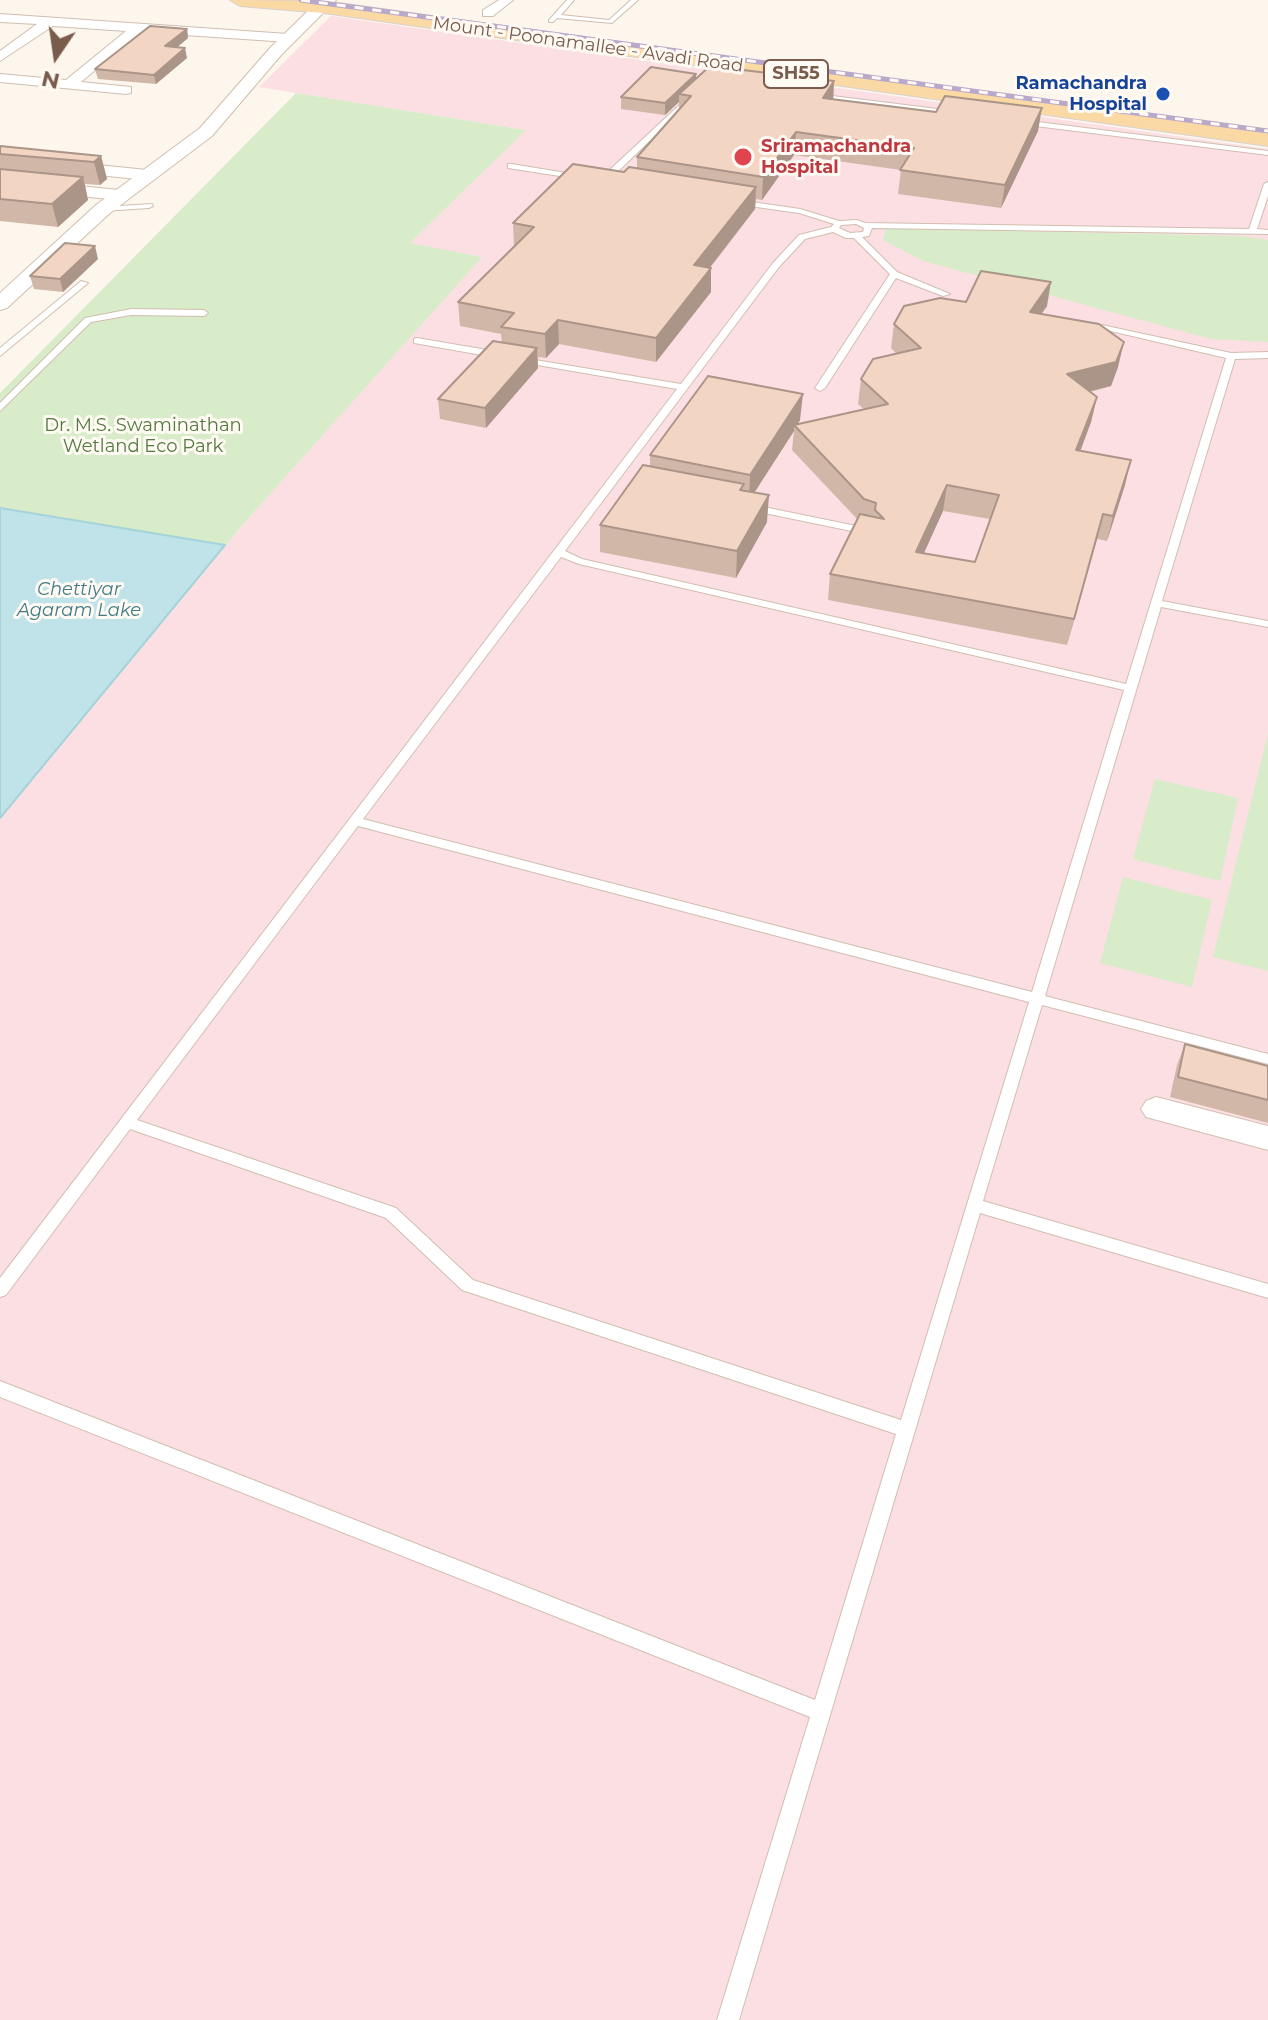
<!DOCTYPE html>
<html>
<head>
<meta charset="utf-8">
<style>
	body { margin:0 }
	#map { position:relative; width:1268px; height:2020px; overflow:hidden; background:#fdf6ec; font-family:Montserrat,sans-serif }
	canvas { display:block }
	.north { position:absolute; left:16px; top:16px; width:80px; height:80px; -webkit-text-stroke:6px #fffaf3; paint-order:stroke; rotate:193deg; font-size:22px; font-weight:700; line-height:32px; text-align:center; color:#7a5c4d }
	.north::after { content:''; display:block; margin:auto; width:28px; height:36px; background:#7a5c4d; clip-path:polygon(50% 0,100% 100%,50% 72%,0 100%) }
</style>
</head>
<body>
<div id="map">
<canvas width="1268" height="2020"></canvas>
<div class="north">N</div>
</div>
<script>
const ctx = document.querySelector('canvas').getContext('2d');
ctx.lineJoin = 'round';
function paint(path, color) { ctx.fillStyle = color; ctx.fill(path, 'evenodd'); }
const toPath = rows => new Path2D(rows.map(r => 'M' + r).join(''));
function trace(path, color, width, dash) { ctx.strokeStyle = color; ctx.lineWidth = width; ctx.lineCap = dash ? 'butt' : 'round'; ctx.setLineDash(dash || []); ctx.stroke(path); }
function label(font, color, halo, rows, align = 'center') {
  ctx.font = font + ' Montserrat,sans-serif'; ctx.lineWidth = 6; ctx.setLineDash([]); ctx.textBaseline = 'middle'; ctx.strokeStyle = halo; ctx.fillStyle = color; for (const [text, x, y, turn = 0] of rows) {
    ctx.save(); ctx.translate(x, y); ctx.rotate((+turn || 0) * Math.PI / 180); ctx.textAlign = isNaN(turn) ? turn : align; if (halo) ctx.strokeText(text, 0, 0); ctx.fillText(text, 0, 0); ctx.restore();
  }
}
paint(toPath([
	[331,16,1268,149,1268,2020,0,2020,0,818,245,522,481,257,409,244,525,130,259,87]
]), '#fbdfe3');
paint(toPath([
	[296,93,526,130,410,243,482,257,245,522,0,818,0,393],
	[886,228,1243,236,1268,240,1268,342,1211,339,923,261,883,240],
	[1268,733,1268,971,1213,957],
	[1155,779,1238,798,1220,881,1133,859],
	[1123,877,1212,900,1192,987,1100,963]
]), '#d8ecc9');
const water = toPath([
	[0,508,225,545,0,818,0,508]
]);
paint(water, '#bfe3e8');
trace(water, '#a5d3da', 2);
const service = toPath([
	[567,0,574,0,561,15,609,20,631,0,638,0,612,23,557,18,553,22,549,22,549,20,567,0],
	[816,94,954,111,958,113,954,115,814,97,816,94],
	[688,97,694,98,606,183,600,183,600,179,688,97],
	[1022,120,1268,151,1268,155,1019,124,1022,120],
	[511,164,579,175,583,177,579,179,508,168,508,164,511,164],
	[1268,182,1268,196,1257,229,1268,230,1268,234,872,228,869,236,862,237,897,272,950,294,943,296,896,278,825,388,820,391,815,388,890,274,854,238,846,238,833,232,805,239,779,267,565,551,582,559,1126,684,1226,358,1098,328,1102,325,1231,353,1268,352,1268,358,1235,359,1162,601,1268,621,1268,627,1161,607,1045,996,1268,1054,1268,1064,1042,1005,983,1201,1268,1284,1268,1298,980,1213,739,2020,717,2020,810,1717,0,1397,0,1381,815,1700,896,1434,462,1290,386,1218,130,1129,6,1295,0,1297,0,1278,677,389,520,362,517,361,517,357,681,384,773,263,799,235,831,227,834,224,799,213,735,204,735,200,738,200,800,209,839,221,857,220,865,223,1249,229,1264,184,1268,182],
	[856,224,864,228,863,232,850,233,839,228,841,225,856,224],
	[561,557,579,564,1124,690,1032,992,363,819,561,557],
	[358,826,1029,1002,901,1420,473,1280,396,1208,137,1120,358,826],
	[152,204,153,206,149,208,103,211,99,209,103,207,152,204],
	[81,281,88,283,0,356,0,348,81,281],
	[131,309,204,310,208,313,204,316,131,315,91,322,0,411,0,403,85,318,131,309],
	[417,338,499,352,504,355,499,358,414,343,414,339,417,338],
	[749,504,866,528,871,531,866,534,745,509,744,507,749,504]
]);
const minor = toPath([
	[499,0,513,0,493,16,483,16,483,10,499,0],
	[0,14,288,34,295,38,288,42,141,32,81,82,131,87,131,93,126,94,0,82,0,74,66,80,126,31,53,26,0,61,0,51,37,24,0,22,0,14],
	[0,155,147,170,155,175,147,180,0,165,0,155],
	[0,178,119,190,127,195,119,200,0,188,0,178],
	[1156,1097,1268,1126,1268,1150,1146,1117,1141,1109,1146,1101,1156,1097]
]);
const tertiary = toPath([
	[319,0,336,0,282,54,212,136,110,213,7,308,0,310,0,293,96,205,200,128,270,48,319,0]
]);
const primary = toPath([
	[230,0,324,1,1268,132,1268,146,324,13,240,6,230,0]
]);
trace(service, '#d1beb0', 2);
trace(minor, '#d1beb0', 2);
trace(tertiary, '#d1beb0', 2);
trace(primary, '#dad1cd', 2);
paint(service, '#fff');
paint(minor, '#fff');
paint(tertiary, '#fff');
paint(primary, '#fbd9a5');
const rail = toPath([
	[301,0,1268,131]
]);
trace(rail, '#b9a8c9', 5);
trace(rail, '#fffaf3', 3, [9]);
paint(toPath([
	[187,29,188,38,177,47,187,58,156,84,98,79,95,69],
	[696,74,696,79,834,81,833,99,1038,131,1001,208,898,194,901,170,794,155,762,200,756,199,755,209,710,268,711,292,656,362,559,344,546,358,538,357,538,368,486,428,440,419,438,399,502,342,501,334,460,326,458,302,514,247,513,223,624,172,637,169,637,157,679,110,679,102,665,115,621,109,621,97],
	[0,146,101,156,107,179,100,185,85,184,88,200,58,227,0,221],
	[98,259,63,292,34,289,30,276],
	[966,302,1047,306,1041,314,1118,367,1111,386,1090,392,1097,397,1091,422,1080,451,1125,485,1107,541,1097,539,1067,645,828,600,830,574,858,520,792,450,794,431,754,492,767,522,736,578,600,552,600,525,650,466,650,455,800,420,798,424,865,410,858,404,861,379,896,353,891,348,894,324],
	[943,511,990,519,975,562,924,553],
	[1185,1044,1268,1066,1268,1123,1170,1097,1177,1065]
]), '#d1b7a8');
paint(toPath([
	[187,29,188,38,167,56,165,46],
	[185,48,187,58,156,84,154,75],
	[696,74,696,86,679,94,679,102,665,115,665,103],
	[834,81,833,104,823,98],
	[1042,108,1038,131,1001,208,1005,185],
	[796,132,794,155,762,200,763,177],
	[101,156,107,179,100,185,94,162],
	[83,177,88,200,58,227,52,204],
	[756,187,755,209,693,289,694,265],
	[95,246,98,259,63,292,60,279],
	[711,268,711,292,656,362,656,338],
	[1051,282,1047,306,1026,336,1030,312],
	[558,320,559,344,546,358,545,334],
	[1124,342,1118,367,1111,386,1062,398,1067,374],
	[537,348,538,368,486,428,485,408],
	[803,394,800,420,796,427,794,425,794,431,749,501,750,475],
	[1097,397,1091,422,1071,476,1076,450],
	[1131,460,1125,485,1107,541,1113,516],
	[947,485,943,511,913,577,916,552],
	[769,495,767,522,736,578,737,551],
	[1103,514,1097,539,1067,645,1074,619]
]), '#aa9588');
const building = toPath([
	[150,26,187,29,165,46,185,48,154,75,95,69,150,26],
	[710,66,834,81,823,98,936,112,945,96,1042,108,1005,185,900,170,914,148,796,132,763,177,637,157,691,96,679,94,710,66],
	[651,67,696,74,665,103,621,97,651,67],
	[0,146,101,156,94,162,0,154,0,146],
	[573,164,624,172,629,167,756,187,694,265,711,268,656,338,558,320,545,334,501,327,514,313,458,302,534,227,513,223,573,164],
	[0,169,83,177,52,204,0,199,0,169],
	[65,243,95,246,60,279,30,276,65,243],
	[981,271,1051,282,1030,312,1099,324,1124,342,1116,362,1067,374,1097,397,1076,450,1131,460,1113,516,1103,514,1074,619,830,574,860,514,884,519,875,510,876,503,864,499,794,425,888,404,861,379,873,359,921,348,894,324,904,306,940,298,966,302,981,271],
	[947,485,999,495,975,562,916,552,947,485],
	[493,341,537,348,485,408,438,399,493,341],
	[708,376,803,394,750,475,650,455,708,376],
	[643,465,744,484,740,490,769,495,737,551,600,525,643,465],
	[1185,1044,1268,1066,1268,1100,1178,1077,1185,1044]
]);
paint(building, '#f3d5c3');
trace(building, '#aa9588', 2);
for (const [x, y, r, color] of [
	[1163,94,8,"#1a4fb4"],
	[743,157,10,"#e0444e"]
]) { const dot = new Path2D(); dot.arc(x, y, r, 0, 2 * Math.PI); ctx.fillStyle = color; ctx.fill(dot); trace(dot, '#fffaf3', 3); }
label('18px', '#7a5c4d', '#fffaf3', [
	["Mount - Poonamallee - Avadi Road",588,45,8]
]);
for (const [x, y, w] of [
	[796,74,64]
]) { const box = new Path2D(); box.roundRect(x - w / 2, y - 14, w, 28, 6); ctx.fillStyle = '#fffaf3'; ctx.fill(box); trace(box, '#7a5c4d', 2); }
label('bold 18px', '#7a5c4d', null, [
	["SH55",796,74]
]);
label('bold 18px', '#164399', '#fffaf3', [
	["Ramachandra",1147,84],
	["Hospital",1147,105]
], 'right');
label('bold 18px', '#be3a42', '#fffaf3', [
	["Sriramachandra",761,147],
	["Hospital",761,168]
], 'left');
label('18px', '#537a41', '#fffaf3', [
	["Dr. M.S. Swaminathan",143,426],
	["Wetland Eco Park",143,447]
]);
label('italic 18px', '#437c86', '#fffaf3', [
	["Chettiyar",79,590],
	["Agaram Lake",79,611]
]);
</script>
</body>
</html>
